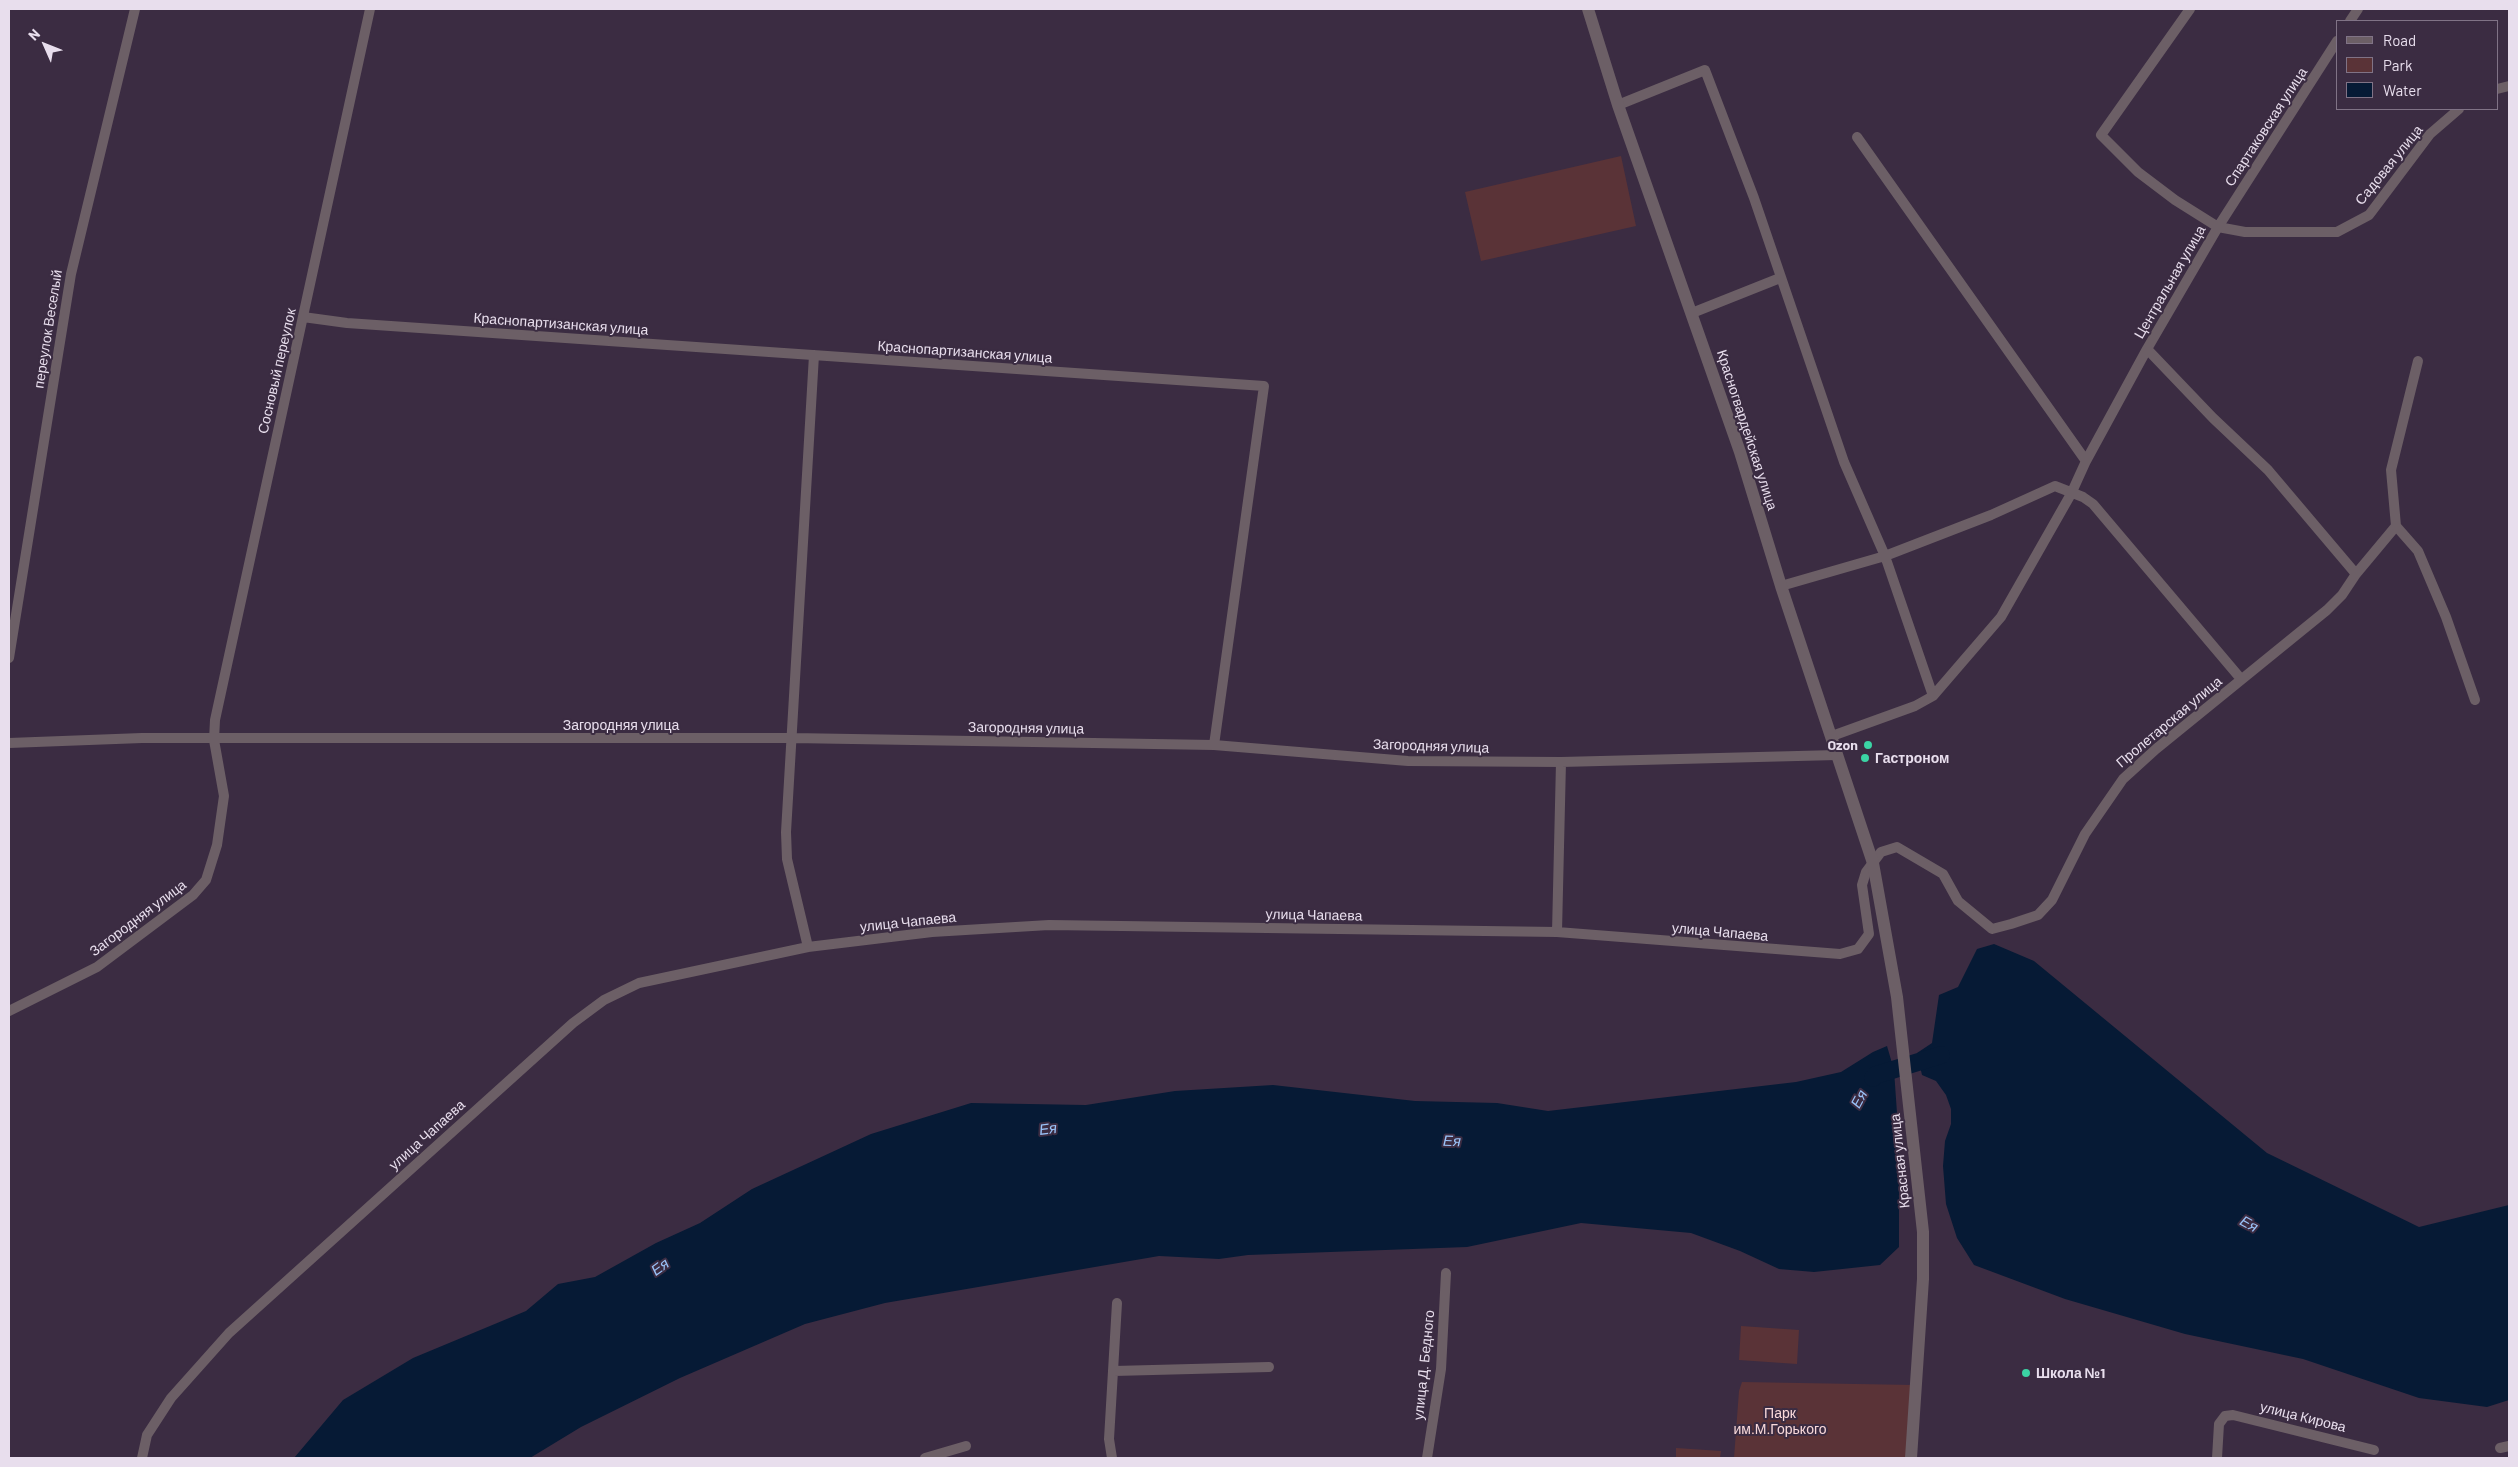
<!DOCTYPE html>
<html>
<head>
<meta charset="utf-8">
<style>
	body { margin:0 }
	#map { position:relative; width:2518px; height:1467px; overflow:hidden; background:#3b2c42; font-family:Barlow,sans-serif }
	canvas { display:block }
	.frame { position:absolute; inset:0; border:10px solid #e8deed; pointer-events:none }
	.legend { position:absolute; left:2336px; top:20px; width:162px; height:90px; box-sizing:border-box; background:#3b2c42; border:1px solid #807386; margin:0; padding:6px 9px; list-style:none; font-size:15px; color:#e8deed }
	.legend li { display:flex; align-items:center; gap:10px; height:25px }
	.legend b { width:25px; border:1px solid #807386 }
	.north { position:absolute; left:20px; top:20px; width:50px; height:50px; -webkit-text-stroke:4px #3b2c42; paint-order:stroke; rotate:314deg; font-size:14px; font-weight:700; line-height:20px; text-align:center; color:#e8deed }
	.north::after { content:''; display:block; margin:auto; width:18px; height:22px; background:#e8deed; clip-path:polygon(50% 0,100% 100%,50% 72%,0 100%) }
</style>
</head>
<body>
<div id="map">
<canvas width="2518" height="1467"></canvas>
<div class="frame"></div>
<ul class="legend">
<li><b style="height:6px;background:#6c5f66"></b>Road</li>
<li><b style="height:14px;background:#5a3337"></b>Park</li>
<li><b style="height:14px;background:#061a35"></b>Water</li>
</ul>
<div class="north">N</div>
</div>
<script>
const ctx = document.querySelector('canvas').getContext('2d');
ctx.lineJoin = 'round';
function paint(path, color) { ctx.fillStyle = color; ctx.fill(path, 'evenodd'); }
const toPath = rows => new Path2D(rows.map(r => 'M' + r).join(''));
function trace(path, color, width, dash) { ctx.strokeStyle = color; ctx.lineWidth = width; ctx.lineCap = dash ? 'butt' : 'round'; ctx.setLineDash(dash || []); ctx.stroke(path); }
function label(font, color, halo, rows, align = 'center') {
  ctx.font = font + ' Barlow,sans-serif'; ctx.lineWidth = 4; ctx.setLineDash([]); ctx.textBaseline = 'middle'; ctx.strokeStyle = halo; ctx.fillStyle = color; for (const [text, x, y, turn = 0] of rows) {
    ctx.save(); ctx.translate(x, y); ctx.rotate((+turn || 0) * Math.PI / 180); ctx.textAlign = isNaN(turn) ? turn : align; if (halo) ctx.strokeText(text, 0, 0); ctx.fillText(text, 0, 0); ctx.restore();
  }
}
paint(toPath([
	[1621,156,1636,226,1481,261,1465,192],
	[1741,1326,1799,1330,1797,1364,1739,1360],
	[1742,1382,1914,1385,1909,1458,1734,1458,1739,1391],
	[1676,1448,1721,1451,1720,1458,1676,1458]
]), '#5a3337');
paint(toPath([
	[1994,944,2034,961,2267,1153,2419,1227,2509,1205,2509,1400,2487,1407,2419,1398,2303,1359,2185,1334,2065,1299,1974,1265,1957,1238,1946,1204,1943,1166,1945,1141,1951,1124,1951,1109,1946,1095,1936,1081,1922,1075,1917,1053,1932,1043,1939,995,1958,987,1977,949],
	[1887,1046,1894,1070,1899,1142,1899,1247,1880,1265,1814,1272,1779,1269,1740,1251,1691,1233,1581,1223,1467,1247,1248,1255,1219,1259,1159,1256,885,1303,805,1324,680,1378,581,1427,530,1458,294,1458,343,1400,413,1358,526,1311,558,1284,595,1277,656,1243,700,1223,752,1189,871,1134,971,1103,1086,1105,1175,1091,1273,1085,1415,1101,1497,1103,1548,1111,1796,1082,1841,1072,1873,1052]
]), '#061a35');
trace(toPath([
	[1873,1078,1876,1075,1941,1055]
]), '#061a35', 18);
trace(toPath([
	[2190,9,2101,135,2138,172,2175,200,2218,227,2245,232,2337,232,2369,215,2430,134,2459,109],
	[2350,21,2358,9],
	[2497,89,2509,86],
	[1618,105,1705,70,1754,198,1844,462,1885,556,1933,696],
	[1857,137,2086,461],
	[1692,313,1780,278],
	[303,317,347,323,1264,386,1214,745],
	[2147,349,2213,418,2268,470,2356,574],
	[2418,361,2391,470,2396,526,2418,551,2446,617,2475,700],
	[1781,586,1885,556,1991,515,2055,486,2083,497,2093,504,2241,679],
	[9,658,71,274,135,9],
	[1832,736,1915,706,1933,696,2001,617,2071,494,2086,461,2147,349,2218,227,2337,41],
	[9,743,142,738,792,738,1214,745,1408,761,1561,762,1837,755],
	[1557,932,1561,762],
	[808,947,787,859,786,832,814,355],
	[9,1011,97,967,193,895,206,880,217,845,224,796,214,740,215,720,370,9],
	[1114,1371,1269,1367],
	[2500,1448,2509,1446],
	[142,1458,147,1435,171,1398,229,1333,573,1023,604,1000,639,983,808,947,932,932,1049,925,1557,932,1840,954,1858,949,1869,934,1862,885,1866,872,1881,852,1897,847,1943,874,1958,901,1992,929,2011,924,2038,915,2052,900,2085,834,2123,779,2156,749,2327,610,2342,595,2356,574,2396,526],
	[925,1458,966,1446],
	[1112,1458,1109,1439,1117,1303],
	[1427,1458,1441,1369,1446,1273],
	[2217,1458,2219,1424,2225,1416,2233,1415,2374,1450]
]), '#6c5f66', 10);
trace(toPath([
	[1588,9,1618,105,1740,452,1781,586,1873,863,1897,997,1923,1232,1923,1279,1911,1458]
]), '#6c5f66', 12);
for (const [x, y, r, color] of [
	[1868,745,5,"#3bd4a4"],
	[1865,758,5,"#3bd4a4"],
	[2026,1373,5,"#3bd4a4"]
]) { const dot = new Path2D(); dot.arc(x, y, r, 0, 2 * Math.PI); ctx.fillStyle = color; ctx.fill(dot); trace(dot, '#3b2c42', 2); }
label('14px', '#e8deed', '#3b2c42', [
	["Спартаковская улица",2266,127,-57],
	["Садовая улица",2389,165,-51],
	["Центральная улица",2170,282,-60],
	["Краснопартизанская улица",561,324,4],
	["переулок Веселый",48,329,-81],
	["Краснопартизанская улица",965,352,4],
	["Сосновый переулок",277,371,-77],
	["Красногвардейская улица",1747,430,72],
	["Пролетарская улица",2169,722,-40],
	["Загородняя улица",621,725],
	["Загородняя улица",1026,728,1],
	["Загородняя улица",1431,746,2],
	["улица Чапаева",1314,915,1],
	["Загородняя улица",138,918,-37],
	["улица Чапаева",908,922,-6],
	["улица Чапаева",1720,932,5],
	["улица Чапаева",427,1135,-42],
	["Красная улица",1900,1161,-96],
	["улица Д. Бедного",1424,1365,-84],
	["улица Кирова",2303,1417,14]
]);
label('bold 14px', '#e8deed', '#3b2c42', [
	["Ozon",1858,745,"right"],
	["Гастроном",1875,758],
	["Школа №1",2036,1373]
], 'left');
label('14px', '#f9d9da', '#3b2c42', [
	["Парк",1780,1413],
	["им.М.Горького",1780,1429]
]);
label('italic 15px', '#9ac3f9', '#3b2c42', [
	["Ея",1859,1099,-62],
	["Ея",1048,1129,-7],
	["Ея",1452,1141,2],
	["Ея",2249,1224,29],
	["Ея",660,1267,-36]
]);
</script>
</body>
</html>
